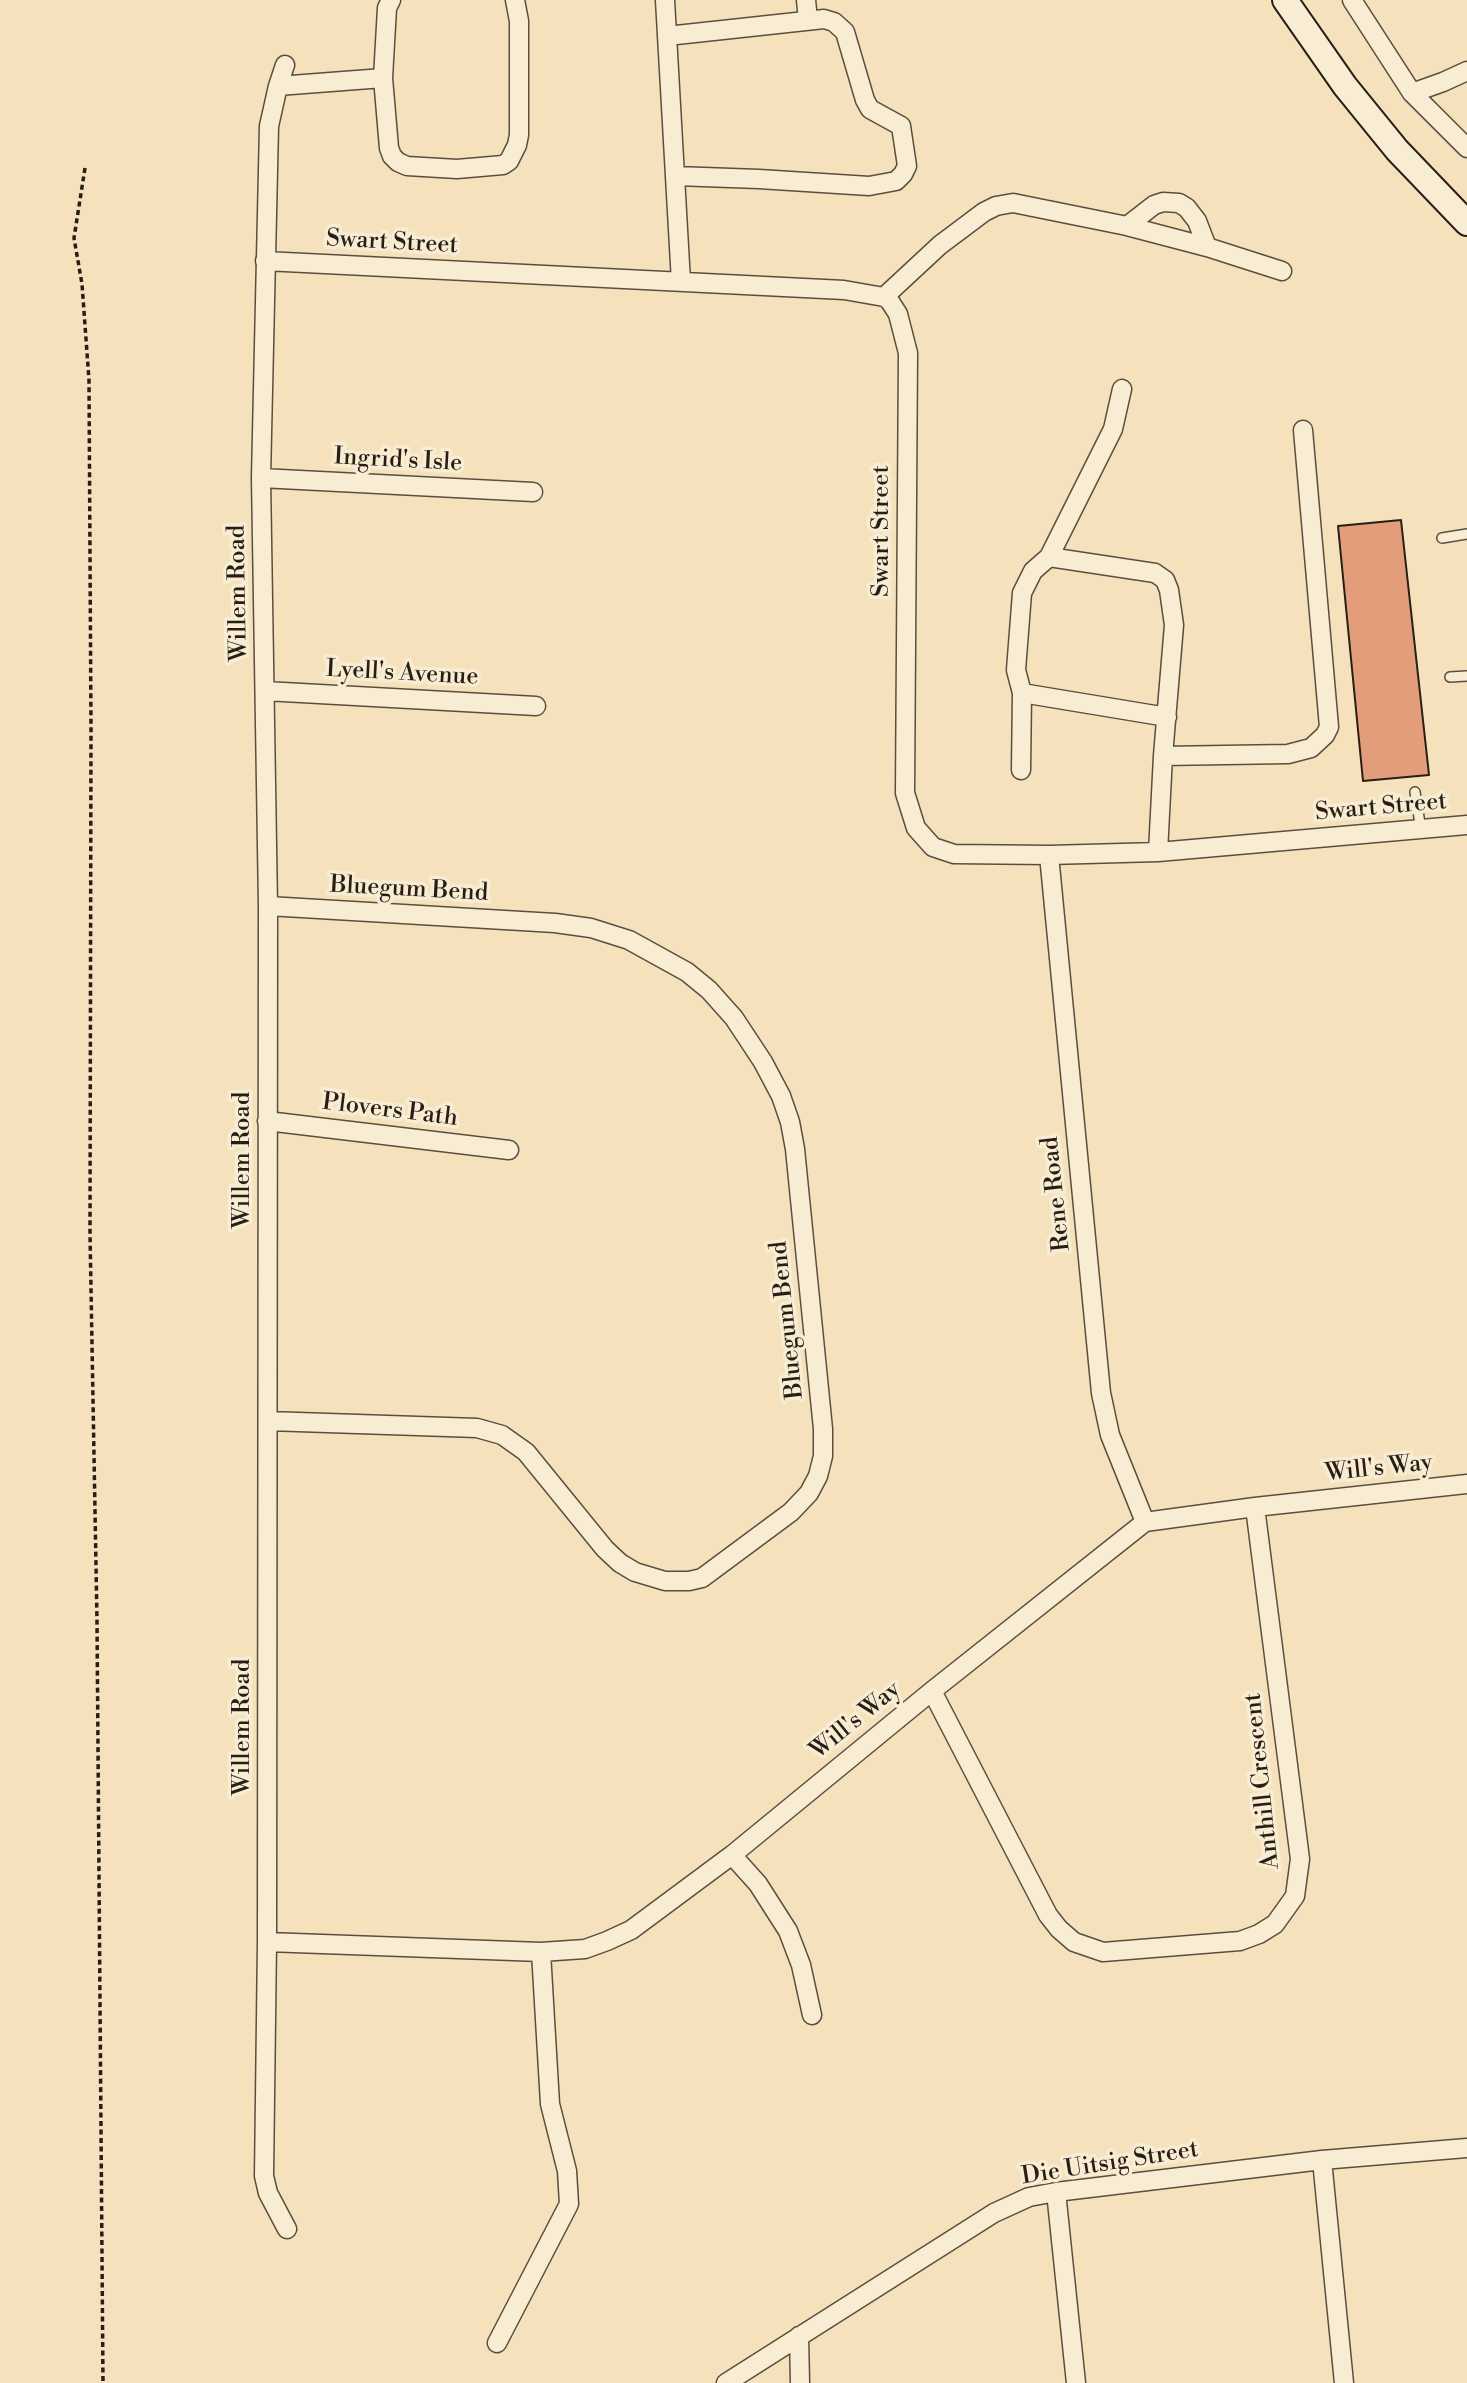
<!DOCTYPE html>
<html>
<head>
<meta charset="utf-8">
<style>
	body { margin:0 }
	canvas { display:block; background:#f5e1bb }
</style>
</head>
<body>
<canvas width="1467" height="2383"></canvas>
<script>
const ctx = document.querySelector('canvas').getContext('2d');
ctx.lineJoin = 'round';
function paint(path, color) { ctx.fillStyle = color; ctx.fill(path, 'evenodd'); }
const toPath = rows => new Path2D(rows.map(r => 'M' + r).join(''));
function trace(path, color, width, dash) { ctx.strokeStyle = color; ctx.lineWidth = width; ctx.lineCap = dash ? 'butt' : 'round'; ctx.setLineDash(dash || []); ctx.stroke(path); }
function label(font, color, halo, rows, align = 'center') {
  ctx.font = font + ' "Libre Bodoni",serif'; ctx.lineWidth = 7; ctx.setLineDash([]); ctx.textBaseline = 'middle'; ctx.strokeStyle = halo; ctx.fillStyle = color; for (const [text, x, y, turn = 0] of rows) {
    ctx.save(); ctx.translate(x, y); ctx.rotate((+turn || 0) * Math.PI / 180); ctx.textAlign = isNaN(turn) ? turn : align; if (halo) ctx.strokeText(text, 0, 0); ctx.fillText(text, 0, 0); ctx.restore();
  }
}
const building = toPath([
	[1401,520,1429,775,1363,781,1338,526,1401,520]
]);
paint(building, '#e39d7a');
trace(building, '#271e16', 2);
const lane = toPath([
	[1442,538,1467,534],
	[1450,677,1467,676],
	[1415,792,1421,830]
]);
const street = toPath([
	[391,0,387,8,383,78,389,148,392,156,398,162,407,166,457,169,503,165,509,161,517,145,519,135,519,21,515,0],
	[665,0,681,282],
	[806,0,808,20],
	[1352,0,1412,93,1467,148],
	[667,36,824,19,834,22,845,32,865,100,870,109,901,126,907,166,903,174,896,181,869,186,759,179,675,176],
	[285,65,278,86,269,126,261,478,268,906,267,1942,264,2176,268,2193,287,2229],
	[278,86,383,78],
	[1412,93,1443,82,1467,71],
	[1127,226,1154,205,1163,202,1179,203,1187,208,1197,221,1207,247],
	[265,261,844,290,884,297,889,300,898,314,908,353,905,793,916,828,933,847,954,854,1049,855,1158,852,1467,825],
	[884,297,940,245,984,212,996,206,1013,203,1127,226,1207,247,1282,271],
	[1122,389,1113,429,1049,557,1033,571,1022,593,1016,670,1022,693,1167,717],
	[261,478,533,492],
	[1049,557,1155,573,1165,580,1169,590,1174,625,1163,756,1158,852],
	[265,691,536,706],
	[1163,756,1288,754,1311,748,1325,735,1329,727,1303,430],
	[1021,770,1022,693],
	[1049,855,1101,1393,1110,1435,1145,1522],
	[268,906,555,923,591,928,629,940,687,972,709,990,734,1018,763,1062,781,1096,790,1122,795,1149,823,1429,823,1456,818,1476,809,1493,791,1512,702,1578,689,1581,665,1581,635,1572,620,1563,605,1549,526,1452,502,1435,477,1428,268,1421],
	[267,1121,509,1150],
	[932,1691,1048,1915,1059,1929,1074,1942,1103,1952,1240,1941,1259,1934,1275,1924,1295,1896,1300,1859,1255,1507],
	[732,1855,758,1884,788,1931,801,1965,812,2015],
	[267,1942,541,1952,585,1949,607,1941,631,1930,732,1855,932,1691,1145,1522,1255,1507,1467,1484],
	[1322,2160,1344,2383],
	[1056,2192,1076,2383],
	[799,2336,800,2383],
	[497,2343,569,2204,567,2171,550,2104,541,1952],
	[726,2383,994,2213,1029,2197,1056,2192,1322,2160,1467,2148]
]);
const secondary = toPath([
	[1285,0,1345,86,1397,150,1467,223]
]);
trace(lane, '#5a4f3f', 12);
trace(street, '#5a4f3f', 21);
trace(secondary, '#271e16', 28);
trace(toPath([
	[85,168,74,238,82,284,89,380,91,728,90,1233,97,1621,103,2383]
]), '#271e16', 3.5, [5, 3.5]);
trace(lane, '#f8ecd3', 9);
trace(street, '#f8ecd3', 18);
trace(secondary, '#f8ecd3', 24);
label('24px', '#271e16', '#f8ecd3', [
	["Swart Street",392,243,3],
	["Ingrid's Isle",398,461,3],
	["Swart Street",882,531,-90],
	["Willem Road",239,593,-91],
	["Lyell's Avenue",402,674,3],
	["Swart Street",1381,808,-5],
	["Bluegum Bend",409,890,3],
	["Plovers Path",390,1111,7],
	["Willem Road",243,1160,-90],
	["Rene Road",1057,1194,-96],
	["Bluegum Bend",788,1320,-96],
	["Will's Way",1379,1469,-6],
	["Will's Way",856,1721,-39],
	["Willem Road",243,1727,-90],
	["Anthill Crescent",1263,1781,-96],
	["Die Uitsig Street",1110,2164,-9]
]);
</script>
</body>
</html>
